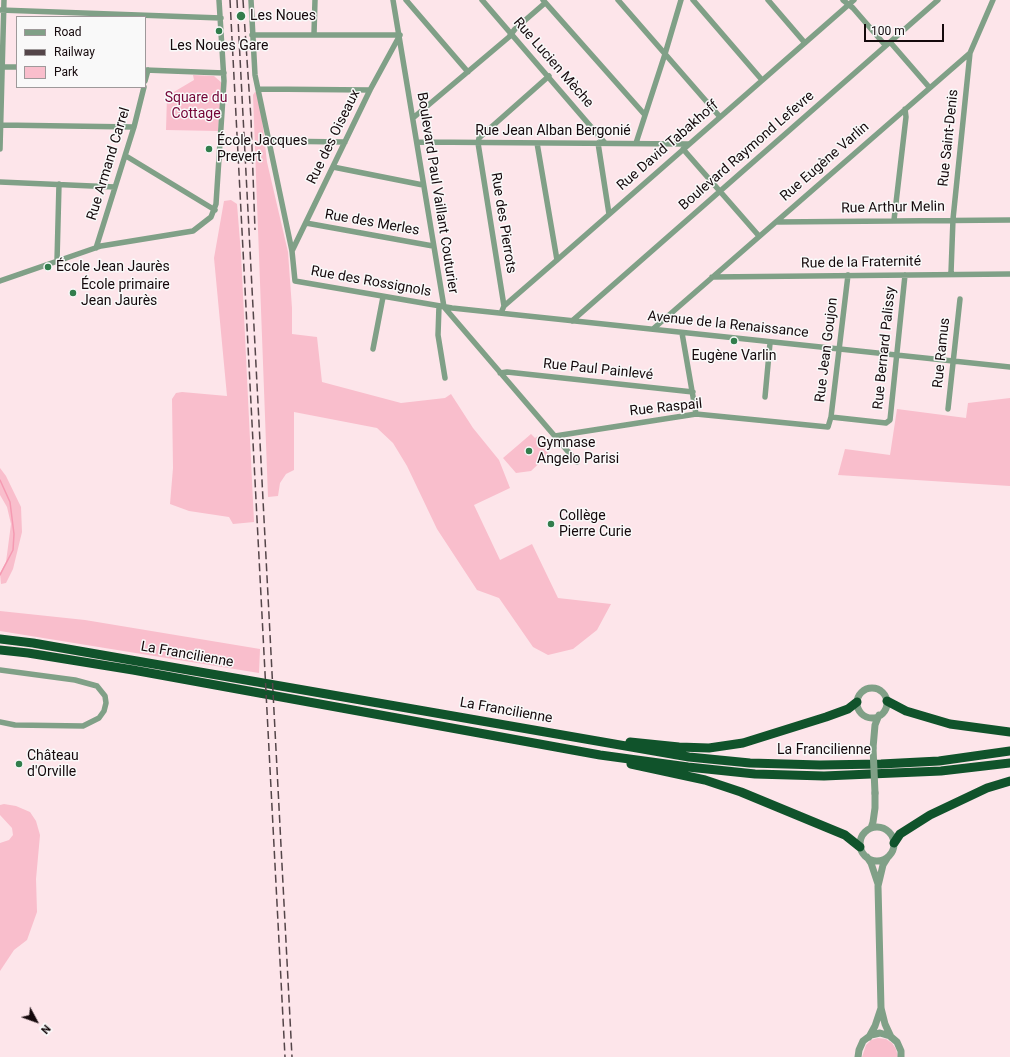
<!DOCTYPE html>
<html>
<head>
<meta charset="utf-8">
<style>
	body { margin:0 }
	#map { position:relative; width:1010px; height:1057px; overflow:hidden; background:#fde5ea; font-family:Roboto,sans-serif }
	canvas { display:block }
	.legend { position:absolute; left:16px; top:16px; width:130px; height:72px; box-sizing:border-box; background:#f9f9f9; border:1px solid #9e999a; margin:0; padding:5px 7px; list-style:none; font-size:12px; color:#15090c }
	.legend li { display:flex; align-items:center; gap:8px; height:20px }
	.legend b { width:20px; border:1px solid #9e999a }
	.north { position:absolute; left:16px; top:1001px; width:40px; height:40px; -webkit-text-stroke:3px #f9f9f9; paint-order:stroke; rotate:131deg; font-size:11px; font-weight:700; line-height:16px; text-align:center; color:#15090c }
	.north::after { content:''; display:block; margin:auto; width:14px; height:18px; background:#15090c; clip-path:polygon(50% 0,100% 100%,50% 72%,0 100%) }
	.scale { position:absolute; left:864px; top:24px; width:80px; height:18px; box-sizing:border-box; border:2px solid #15090c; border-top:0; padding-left:5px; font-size:12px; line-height:14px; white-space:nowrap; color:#15090c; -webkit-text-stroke:3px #f9f9f9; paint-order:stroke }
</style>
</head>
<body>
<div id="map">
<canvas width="1010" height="1057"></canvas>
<ul class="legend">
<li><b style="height:5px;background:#80a087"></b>Road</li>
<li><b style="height:5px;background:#544549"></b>Railway</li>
<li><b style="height:11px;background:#f9becc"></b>Park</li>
</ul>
<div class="north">N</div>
<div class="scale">100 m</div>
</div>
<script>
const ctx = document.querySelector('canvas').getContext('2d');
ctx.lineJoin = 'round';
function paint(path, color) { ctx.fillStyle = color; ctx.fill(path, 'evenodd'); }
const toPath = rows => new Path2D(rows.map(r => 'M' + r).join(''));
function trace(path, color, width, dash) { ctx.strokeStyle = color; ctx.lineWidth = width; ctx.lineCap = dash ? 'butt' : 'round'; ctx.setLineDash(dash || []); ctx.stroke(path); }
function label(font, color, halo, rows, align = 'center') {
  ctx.font = font + ' Roboto,sans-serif'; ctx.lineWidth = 3; ctx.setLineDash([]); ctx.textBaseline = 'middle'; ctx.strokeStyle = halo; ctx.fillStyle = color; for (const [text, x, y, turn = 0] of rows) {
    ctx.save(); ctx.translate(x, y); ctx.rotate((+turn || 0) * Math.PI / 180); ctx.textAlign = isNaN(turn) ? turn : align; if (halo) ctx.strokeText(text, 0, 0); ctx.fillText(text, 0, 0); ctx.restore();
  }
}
paint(toPath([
	[193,75,214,76,222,83,218,131,166,130,167,96,194,80],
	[255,92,259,93,267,162,288,252,292,308,292,334,317,337,322,382,401,403,445,398,451,394,473,428,499,460,510,488,474,505,500,560,532,544,558,598,611,604,597,630,573,649,548,655,533,647,499,598,477,590,437,529,407,466,393,443,377,428,294,412,294,470,286,474,280,483,278,496,268,497,253,95],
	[231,200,237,204,241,254,254,522,233,524,229,517,189,511,170,504,173,468,172,399,176,393,182,392,227,396,214,258,224,201],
	[1010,398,1010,486,838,475,845,449,890,455,897,409,966,418,968,403],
	[531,434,535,438,538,436,547,446,544,449,549,454,531,471,516,473,503,458],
	[0,468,6,476,21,507,22,532,13,569,6,583,1,584,0,573,6,562,11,524,7,507,0,495],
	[0,611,85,620,260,649,259,673,0,631],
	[4,804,16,806,30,812,36,821,40,835,36,879,37,912,27,940,14,950,0,971,0,843,9,840,13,835,12,828,0,815,0,805],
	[878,1038,886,1039,892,1043,896,1049,898,1057,862,1057,866,1045,871,1040]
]), '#f9becc');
trace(toPath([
	[0,480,10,502,14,534,13,550,0,575]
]), '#f59ab2', 1.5);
trace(toPath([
	[251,0,255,75,292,251,295,281,452,308,1010,367],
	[393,0,444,307,577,462],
	[406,0,468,72],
	[482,0,605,143],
	[543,0,645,115],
	[618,0,720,117],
	[693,0,762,80],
	[768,0,805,43],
	[843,0,853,8,885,45],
	[0,10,221,18],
	[314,34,315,0],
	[252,35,400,35],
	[890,42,929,87],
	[0,67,17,67],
	[145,70,224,73],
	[145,81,148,70],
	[259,89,370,90],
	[413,118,509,37,515,29,545,3],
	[0,125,134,127],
	[270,141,345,142],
	[417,142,688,144],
	[537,143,557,260],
	[598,143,609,214],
	[636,143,665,54,681,0],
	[0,149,4,0],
	[683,149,759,236],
	[126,156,215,210],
	[333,167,423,185],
	[0,182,115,187],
	[894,220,906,117,905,109],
	[776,222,1010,220],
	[306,223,433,246],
	[96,248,134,127,144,87],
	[292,251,370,90,400,35],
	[57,261,59,184],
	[951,273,953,219,970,53,993,0],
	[712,277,1010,274],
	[0,281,101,246,193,231,211,217,216,204,224,81,219,0],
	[439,306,438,335,445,378],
	[504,306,478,143,479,138,549,76],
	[501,313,504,306,557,260,854,0],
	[572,321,938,0],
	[653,329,970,53],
	[682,333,696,414],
	[373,349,383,297],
	[500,373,507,372,693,392],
	[765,397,770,343],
	[948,409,960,299],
	[831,417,886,423,890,420,905,275],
	[555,436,696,414,828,427,831,417,848,275],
	[0,670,75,680,97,686,105,696,106,703,104,711,99,718,83,726,15,725,0,722]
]), '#80a087', 5.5);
trace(toPath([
	'857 703a15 15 0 1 1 30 0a15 15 0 1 1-30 0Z',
	[873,748,875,725,879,715],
	'860 844a17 17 0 1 1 34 0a17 17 0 1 1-34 0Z',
	[871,828,873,822,875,808,875,793],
	[867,857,871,863,878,884],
	[888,857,883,865,878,886,881,1008,885,1024,891,1037],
	[869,1037,875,1026,881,1008],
	[858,1057,859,1050,863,1041,871,1035,880,1033,890,1036,897,1042,901,1051,901,1057]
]), '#80a087', 7);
trace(toPath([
	[0,639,33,643,689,757,750,763,820,765,881,764,939,761,1010,751],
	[0,650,28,653,133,670,600,755,688,767,755,774,824,776,941,771,1010,763],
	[887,701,906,711,950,724,1010,732],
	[630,742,679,747,709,748,743,743,826,717,848,709,857,702],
	[631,764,705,780,741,792,845,835,860,847],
	[894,843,900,834,930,815,987,788,1010,781]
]), '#10532b', 9);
trace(toPath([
	[230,0,285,1057],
	[237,0,292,1057],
	[243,0,251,119,255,230]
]), '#544549', 1.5, [8, 4]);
trace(toPath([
	[873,748,875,793]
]), '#80a087', 7);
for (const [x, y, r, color] of [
	[241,16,5,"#327d4c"],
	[219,31,4,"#327d4c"],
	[209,149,4,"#327d4c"],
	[48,267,4,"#327d4c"],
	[73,293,4,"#327d4c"],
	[734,341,4,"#327d4c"],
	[529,451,4,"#327d4c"],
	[551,524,4,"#327d4c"],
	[19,764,4,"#327d4c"]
]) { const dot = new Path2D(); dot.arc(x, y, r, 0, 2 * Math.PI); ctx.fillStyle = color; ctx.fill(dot); trace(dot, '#f9f9f9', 1.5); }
label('14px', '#15090c', '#f9f9f9', [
	["Les Noues",250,16],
	["Les Noues Gare",219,46,"center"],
	["École Jacques",217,141],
	["Prevert",217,157],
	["École Jean Jaurès",56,267],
	["École primaire",81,285],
	["Jean Jaurès",81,301],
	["Eugène Varlin",734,356,"center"],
	["Gymnase",537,443],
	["Angelo Parisi",537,459],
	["Collège",559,516],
	["Pierre Curie",559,532],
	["Château",27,756],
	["d'Orville",27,772]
], 'left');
label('14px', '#15090c', '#f9f9f9', [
	["Rue Lucien Mèche",553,63,49],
	["Rue Jean Alban Bergonié",553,131],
	["Rue des Oiseaux",334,137,-64],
	["Rue Saint-Denis",949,138,-84],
	["Rue David Tabakhoff",668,146,-41],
	["Boulevard Raymond Lefevre",747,151,-41],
	["Rue Eugène Varlin",825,162,-41],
	["Rue Armand Carrel",109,164,-73],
	["Boulevard Paul Vaillant Couturier",437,193,81],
	["Rue Arthur Melin",893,208,-1],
	["Rue des Merles",372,223,10],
	["Rue des Pierrots",503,223,81],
	["Rue de la Fraternité",861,263,-1],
	["Rue des Rossignols",371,282,10],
	["Avenue de la Renaissance",728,325,6],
	["Rue Bernard Palissy",885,348,-84],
	["Rue Jean Goujon",827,350,-83],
	["Rue Ramus",942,353,-84],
	["Rue Paul Painlevé",598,370,6],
	["Rue Raspail",666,408,-6],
	["La Francilienne",187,655,10],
	["La Francilienne",506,711,10],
	["La Francilienne",824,750]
]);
label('14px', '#730336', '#f9f9f9', [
	["Square du",196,98],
	["Cottage",196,114]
]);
</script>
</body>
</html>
